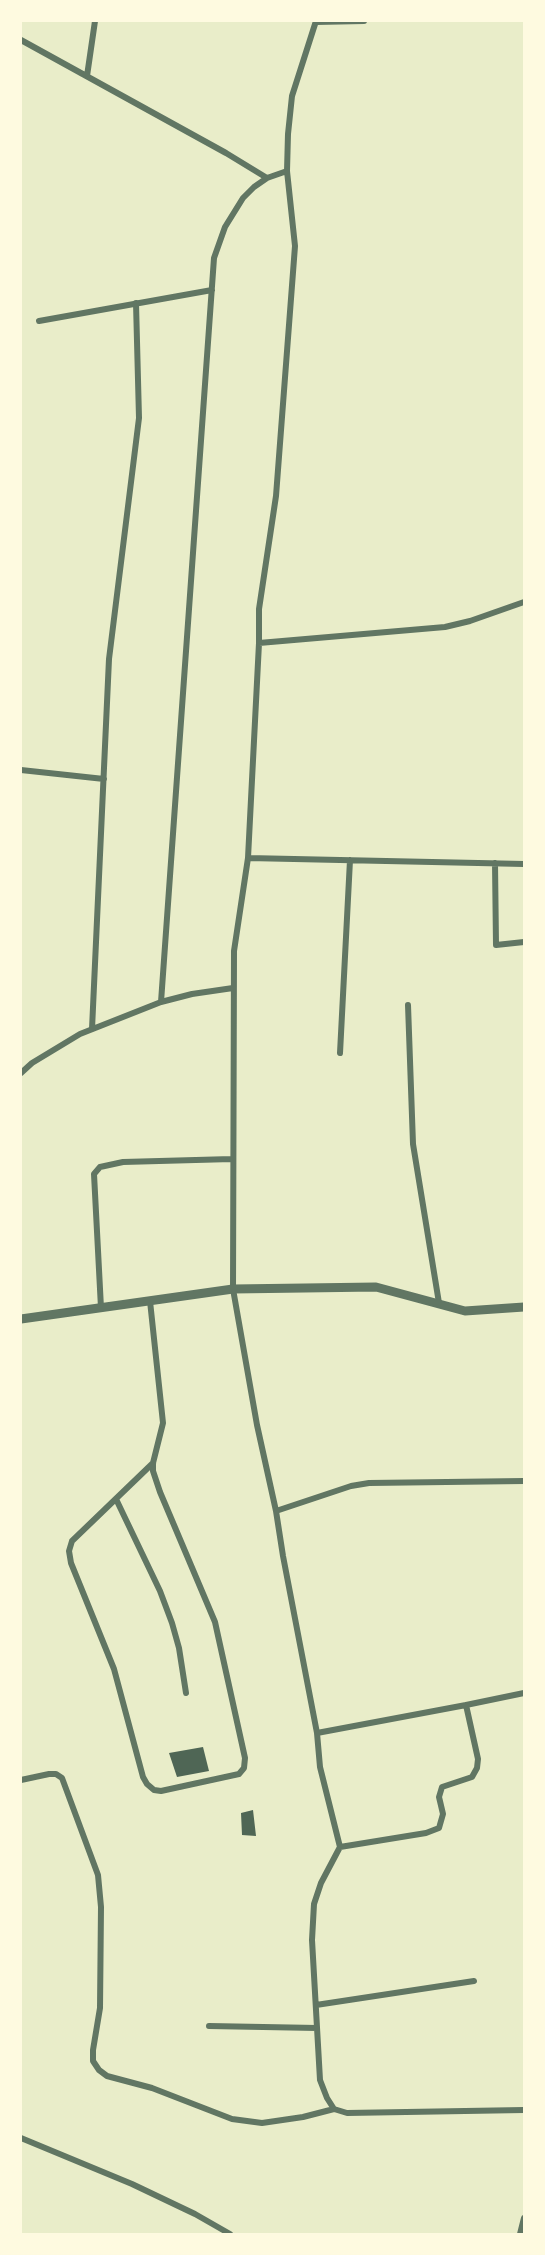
<!DOCTYPE html>
<html>
<head>
<meta charset="utf-8">
<style>
	body { margin:0 }
	#map { position:relative; width:545px; height:2255px; overflow:hidden; background:#e9edc9; font-family:Lato,sans-serif }
	canvas { display:block }
	.frame { position:absolute; inset:0; border:22px solid #fefae0; pointer-events:none }
</style>
</head>
<body>
<div id="map">
<canvas width="545" height="2255"></canvas>
<div class="frame"></div>
</div>
<script>
const ctx = document.querySelector('canvas').getContext('2d');
ctx.lineJoin = 'round';
function paint(path, color) { ctx.fillStyle = color; ctx.fill(path, 'evenodd'); }
const toPath = rows => new Path2D(rows.map(r => 'M' + r).join(''));
function trace(path, color, width, dash) { ctx.strokeStyle = color; ctx.lineWidth = width; ctx.lineCap = dash ? 'butt' : 'round'; ctx.setLineDash(dash || []); ctx.stroke(path); }
paint(toPath([
	[203,1747,209,1771,177,1777,169,1753],
	[253,1810,256,1836,242,1835,241,1813]
]), '#4f6655');
trace(toPath([
	[316,21,292,96,288,134,287,171,295,246,276,496,259,609,259,643,248,858,234,951,233,1289,257,1425,276,1511,283,1556,317,1733,320,1767,340,1847,321,1883,314,1904,312,1940,320,2080,327,2098,334,2109,347,2113,524,2110],
	[316,22,364,21],
	[21,40,226,153,267,178],
	[87,76,95,21],
	[39,321,212,290],
	[259,643,445,627,470,621,524,602],
	[21,770,104,779],
	[248,858,524,864],
	[495,863,496,945,524,942],
	[161,1002,214,258,225,227,243,198,254,187,267,178,287,171],
	[408,1005,413,1144,439,1303],
	[92,1029,109,659,139,418,136,303],
	[340,1053,350,860],
	[21,1073,32,1063,80,1034,161,1002,192,994,233,988],
	[150,1301,163,1423,153,1463,153,1471,160,1492,215,1622,245,1758,244,1768,239,1774,161,1791,154,1790,147,1784,143,1777,114,1669,71,1563,69,1551,72,1541,153,1463],
	[101,1308,94,1174,100,1167,123,1162,232,1159],
	[116,1499,160,1591,172,1623,179,1648,186,1693],
	[276,1511,351,1486,369,1483,524,1481],
	[466,1705,524,1693],
	[317,1733,466,1705,478,1759,477,1768,472,1777,442,1787,439,1797,443,1814,439,1828,426,1833,340,1847],
	[21,1780,49,1774,56,1774,62,1778,98,1875,101,1907,100,2008,93,2050,93,2061,99,2070,107,2076,152,2088,232,2119,262,2123,303,2117,334,2109],
	[316,2005,474,1981],
	[209,2026,317,2028],
	[21,2138,132,2184,195,2214,230,2234],
	[520,2234,524,2218]
]), '#617663', 6);
trace(toPath([
	[21,1319,233,1289,376,1287,465,1311,524,1307]
]), '#617663', 9);
</script>
</body>
</html>
